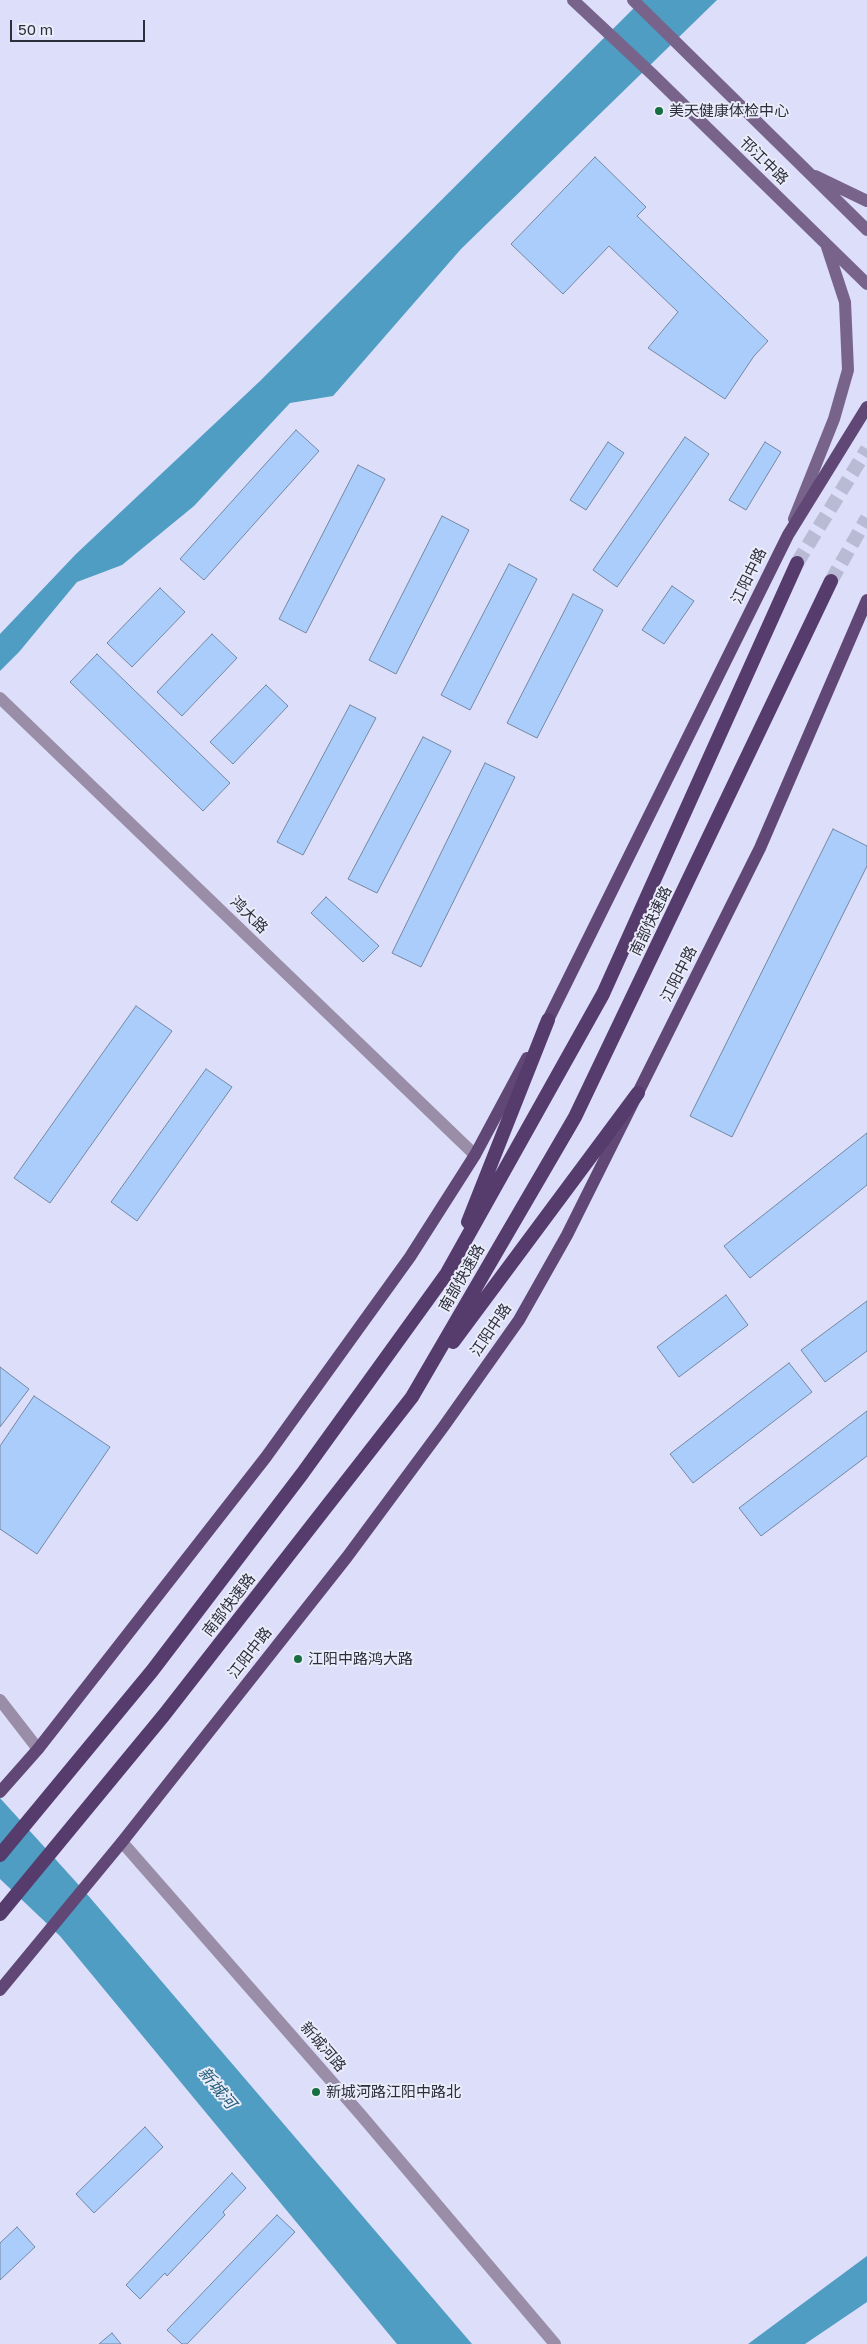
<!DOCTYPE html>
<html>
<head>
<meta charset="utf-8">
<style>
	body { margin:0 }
	#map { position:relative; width:867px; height:2344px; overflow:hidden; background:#dcdefa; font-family:"Golos Text",sans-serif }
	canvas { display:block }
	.scale { position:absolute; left:10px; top:20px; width:135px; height:22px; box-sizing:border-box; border:2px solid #2d2e3b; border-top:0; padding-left:6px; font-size:15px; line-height:18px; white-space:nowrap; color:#2d2e3b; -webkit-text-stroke:4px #ebecfa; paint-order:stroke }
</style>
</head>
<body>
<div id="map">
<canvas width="867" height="2344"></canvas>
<div class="scale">50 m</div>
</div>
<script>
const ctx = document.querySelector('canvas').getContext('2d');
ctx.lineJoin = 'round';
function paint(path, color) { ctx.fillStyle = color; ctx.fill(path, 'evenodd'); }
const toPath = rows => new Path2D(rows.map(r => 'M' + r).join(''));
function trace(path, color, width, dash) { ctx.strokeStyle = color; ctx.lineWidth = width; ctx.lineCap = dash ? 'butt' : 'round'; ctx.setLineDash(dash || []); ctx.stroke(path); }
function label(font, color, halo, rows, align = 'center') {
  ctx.font = font + ' "Golos Text","Noto Sans SC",sans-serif'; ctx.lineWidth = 4; ctx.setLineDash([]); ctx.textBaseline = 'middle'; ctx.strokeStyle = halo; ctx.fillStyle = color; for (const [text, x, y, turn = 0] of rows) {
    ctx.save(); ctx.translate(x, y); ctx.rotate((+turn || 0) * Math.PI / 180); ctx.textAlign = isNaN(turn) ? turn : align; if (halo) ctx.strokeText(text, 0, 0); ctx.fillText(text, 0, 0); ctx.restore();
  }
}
paint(toPath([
	[642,0,717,0,461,249,333,396,290,403,194,506,122,565,77,582,19,652,0,671,0,634,76,554,259,382],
	[0,1798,86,1893,472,2344,397,2344,60,1936,0,1879],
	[867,2256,867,2302,805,2344,748,2344]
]), '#4f9dc2');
const building = toPath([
	[595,157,646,207,637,216,768,341,754,356,725,399,648,348,678,312,609,246,563,294,511,244,595,157],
	[296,430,319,451,204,580,180,559,296,430],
	[685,437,709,454,617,587,593,570,685,437],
	[608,442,624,453,586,510,570,500,608,442],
	[765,442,781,452,746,510,729,500,765,442],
	[358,465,385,479,306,633,279,619,358,465],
	[442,516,469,530,396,674,369,660,442,516],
	[509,564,537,579,470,710,441,695,509,564],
	[672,586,694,601,664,644,642,630,672,586],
	[160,588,185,612,132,667,107,643,160,588],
	[573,594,603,610,537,738,507,723,573,594],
	[212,634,237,658,182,716,157,692,212,634],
	[97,654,230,783,203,811,70,682,97,654],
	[266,685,288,706,233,764,210,742,266,685],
	[350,705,376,718,303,855,277,842,350,705],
	[423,737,451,751,377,893,348,879,423,737],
	[485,763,515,777,421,967,392,953,485,763],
	[833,829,867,846,867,866,732,1137,690,1116,833,829],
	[326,897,379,946,363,962,311,913,326,897],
	[136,1006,172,1031,50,1203,14,1178,136,1006],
	[206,1069,232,1087,137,1221,111,1202,206,1069],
	[867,1133,867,1185,750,1278,724,1246,867,1133],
	[726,1295,748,1325,679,1377,657,1347,726,1295],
	[867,1301,867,1351,825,1382,801,1350,867,1301],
	[789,1363,812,1392,693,1483,670,1454,789,1363],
	[0,1367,29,1389,0,1427,0,1367],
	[34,1396,110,1447,37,1554,0,1529,0,1446,34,1396],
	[867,1411,867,1456,761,1536,739,1508,867,1411],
	[145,2127,163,2147,94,2213,76,2194,145,2127],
	[232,2173,246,2188,223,2212,225,2215,167,2276,165,2273,140,2299,126,2285,232,2173],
	[277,2215,295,2232,187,2344,182,2344,167,2330,277,2215],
	[17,2227,35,2247,0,2280,0,2243,17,2227],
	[112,2333,121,2344,99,2344,112,2333]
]);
paint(building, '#abcdfc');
trace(building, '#7487a2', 1);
trace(toPath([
	[797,563,867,449],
	[831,581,867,518]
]), '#b9bbd4', 14, [14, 7]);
trace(toPath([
	[0,698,475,1155],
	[0,1700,38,1749],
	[122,1842,361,2115,555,2344]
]), '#9a8da8', 12);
trace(toPath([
	[573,0,652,74,867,284],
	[633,0,867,230],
	[815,176,867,201],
	[794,519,834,419,848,370,845,302,827,247]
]), '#78648b', 12);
trace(toPath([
	[544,1028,788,535,867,407],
	[0,1792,38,1749,266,1457,410,1257,475,1155,527,1058],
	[0,1990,122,1842,347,1557,444,1426,519,1320,567,1235,760,848,867,600]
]), '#604776', 12);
trace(toPath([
	[468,1222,548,1020],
	[453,1342,638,1093],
	[0,1855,152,1671,302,1474,447,1273,603,994,797,563],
	[0,1914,164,1715,412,1397,575,1117,831,581]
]), '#563b6d', 14);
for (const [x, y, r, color] of [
	[659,111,5,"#176e40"],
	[298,1659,5,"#176e40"],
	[316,2092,5,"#176e40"]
]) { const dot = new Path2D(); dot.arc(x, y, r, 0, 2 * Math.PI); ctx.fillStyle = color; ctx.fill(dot); trace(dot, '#ebecfa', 2); }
label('15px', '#2d2e3b', '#ebecfa', [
	["美天健康体检中心",669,111],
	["江阳中路鸿大路",308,1659],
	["新城河路江阳中路北",326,2092]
], 'left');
label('15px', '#2d2e3b', '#ebecfa', [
	["邗江中路",764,161,44],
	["江阳中路",749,576,-64],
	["鸿大路",249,915,44],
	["南部快速路",651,921,-64],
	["江阳中路",679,974,-63],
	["南部快速路",462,1278,-60],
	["江阳中路",491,1330,-56],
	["南部快速路",229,1605,-52],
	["江阳中路",250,1653,-52],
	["新城河路",323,2047,49]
]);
label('italic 16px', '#235e79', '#ebecfa', [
	["新城河",217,2088,50]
]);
</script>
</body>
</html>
